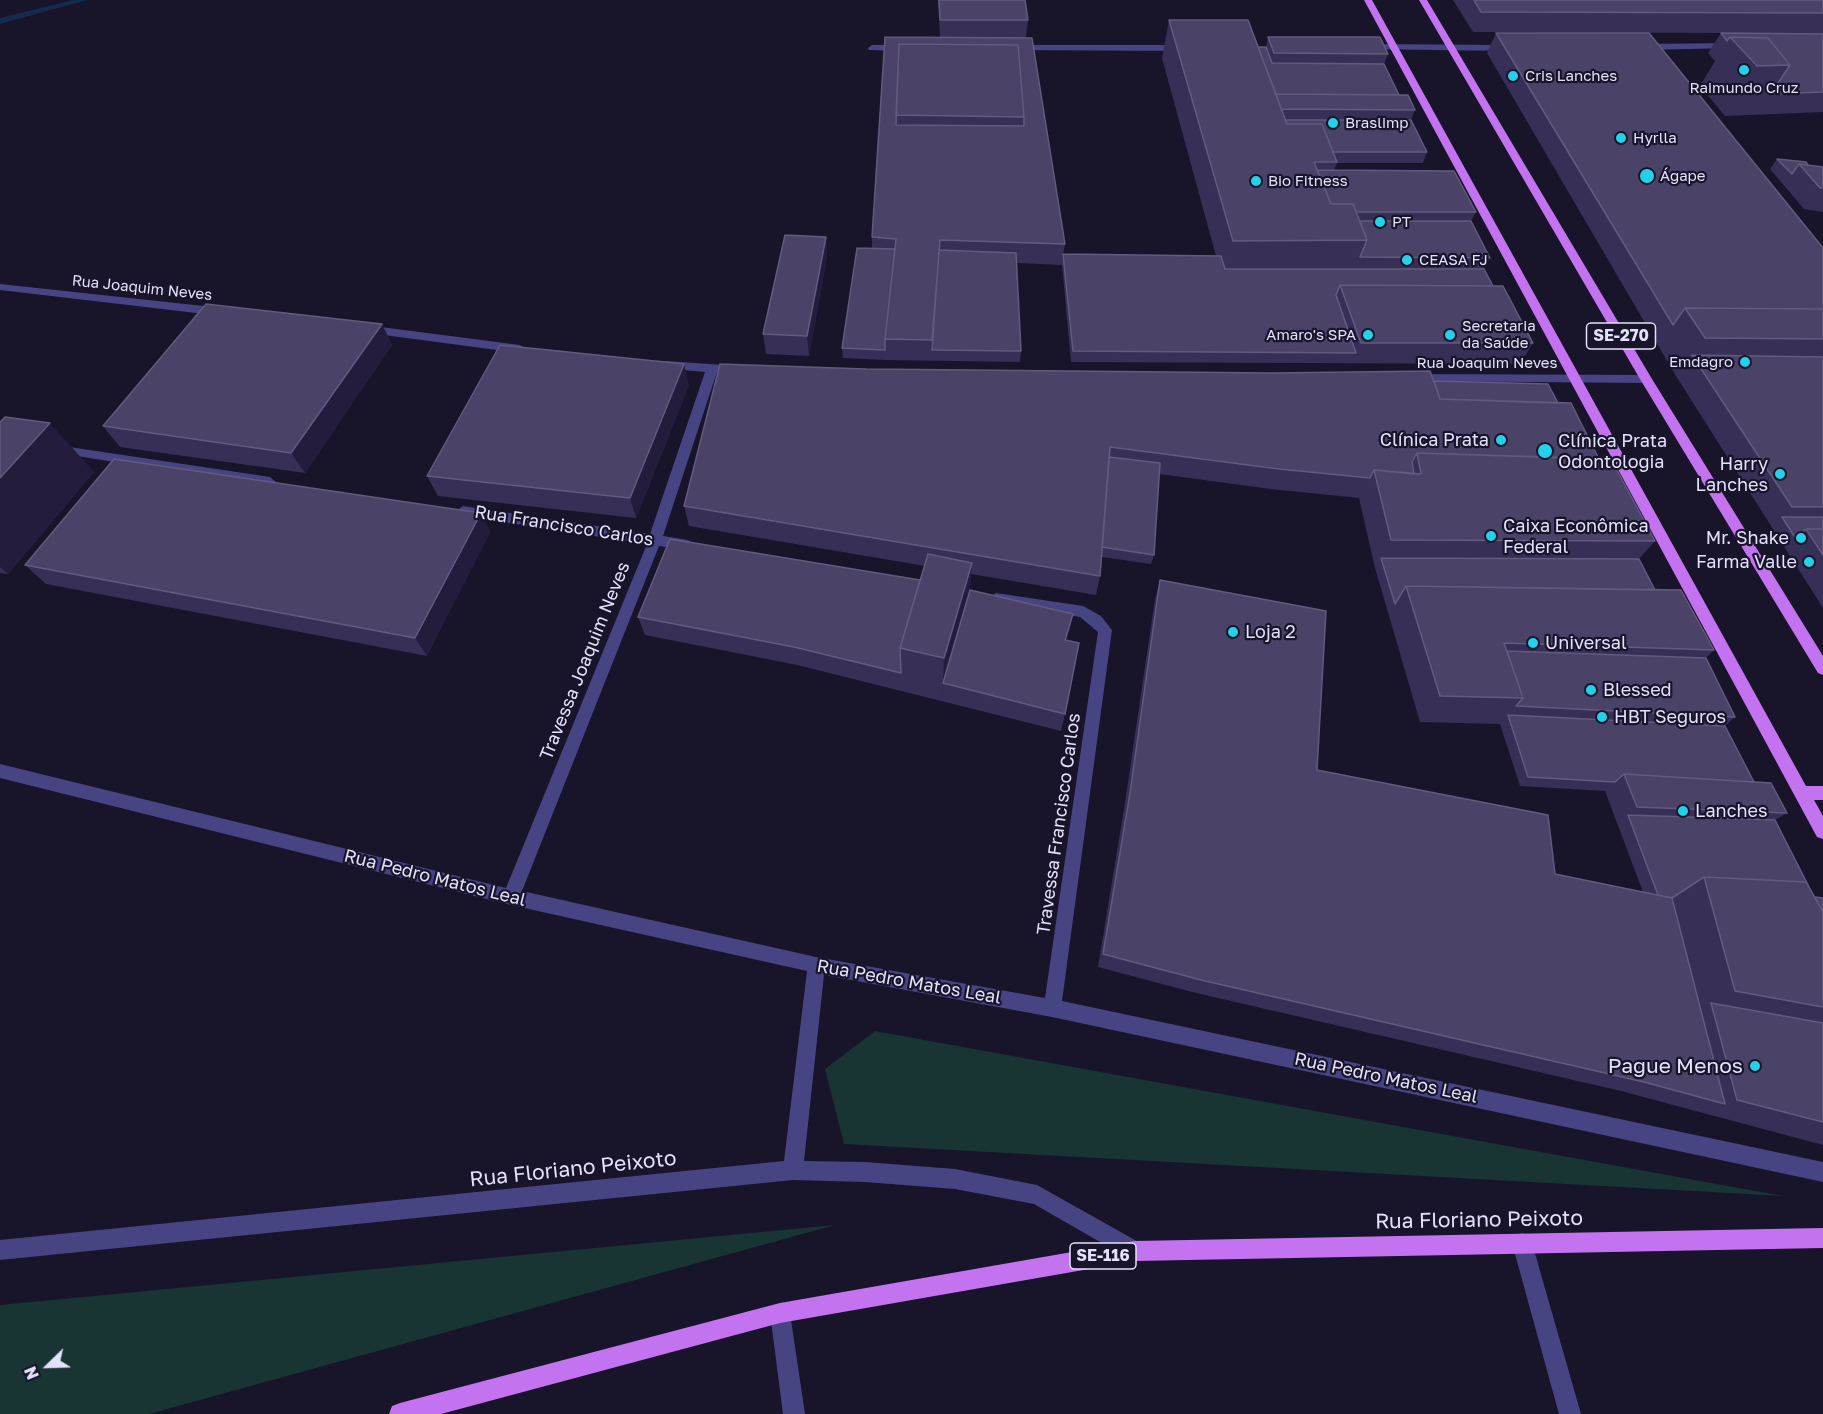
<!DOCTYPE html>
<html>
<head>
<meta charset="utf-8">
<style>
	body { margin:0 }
	#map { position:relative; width:1823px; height:1414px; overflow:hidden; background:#18142a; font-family:"Golos Text",sans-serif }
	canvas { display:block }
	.north { position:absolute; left:18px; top:1336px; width:60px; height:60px; -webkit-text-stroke:4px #18142a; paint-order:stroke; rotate:247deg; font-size:16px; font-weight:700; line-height:24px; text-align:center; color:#e4e1fc }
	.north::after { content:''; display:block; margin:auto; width:21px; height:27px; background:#e4e1fc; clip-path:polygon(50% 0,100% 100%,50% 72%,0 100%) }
</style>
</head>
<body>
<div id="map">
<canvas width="1823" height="1414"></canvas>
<div class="north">N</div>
</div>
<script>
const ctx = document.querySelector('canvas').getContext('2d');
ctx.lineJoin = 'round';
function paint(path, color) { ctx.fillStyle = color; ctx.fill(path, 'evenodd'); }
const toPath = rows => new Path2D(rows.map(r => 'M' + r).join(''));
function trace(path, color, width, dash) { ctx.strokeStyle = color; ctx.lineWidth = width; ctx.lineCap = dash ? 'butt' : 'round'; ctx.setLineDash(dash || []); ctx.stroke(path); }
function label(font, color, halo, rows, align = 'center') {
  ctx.font = font + ' "Golos Text",sans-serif'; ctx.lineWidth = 4.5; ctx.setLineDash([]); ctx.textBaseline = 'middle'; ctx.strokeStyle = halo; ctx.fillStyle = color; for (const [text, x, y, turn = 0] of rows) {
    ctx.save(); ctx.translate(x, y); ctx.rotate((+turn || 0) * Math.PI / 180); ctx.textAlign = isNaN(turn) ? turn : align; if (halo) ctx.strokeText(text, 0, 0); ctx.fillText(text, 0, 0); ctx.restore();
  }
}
paint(toPath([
	[875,1031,1783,1196,844,1144,825,1069],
	[835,1225,149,1414,0,1414,0,1305]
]), '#183433');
paint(toPath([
	[73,0,87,0,0,24,0,18,73,0]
]), '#152a4d');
paint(toPath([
	[1733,43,1736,44,1736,48,1640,50,1636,47,1640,44,1733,43],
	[1364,44,1508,45,1512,48,1508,51,1361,49,1360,47,1364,44],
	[872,45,905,45,909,48,905,51,869,50,868,48,872,45],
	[1013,45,1184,45,1188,48,1184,51,1010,50,1009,48,1013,45],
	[0,284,222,308,228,312,222,316,0,290,0,284],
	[365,325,520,345,526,349,520,353,361,332,359,329,365,325],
	[666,361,738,366,744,370,738,374,717,372,663,536,688,540,695,545,688,550,659,546,522,891,816,957,1045,998,1098,632,1080,617,996,603,989,598,996,593,1083,606,1101,616,1112,630,1062,1001,1823,1162,1823,1182,1052,1017,824,975,804,1161,865,1162,955,1169,1037,1185,1142,1244,1145,1251,1142,1258,1135,1261,1128,1258,1034,1204,955,1189,865,1182,793,1180,0,1260,0,1240,784,1161,807,971,511,905,0,778,0,764,506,888,647,544,463,516,456,511,463,506,650,534,705,372,662,368,662,362,666,361],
	[1412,374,1646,375,1652,379,1646,383,1408,381,1406,378,1412,374],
	[56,445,270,477,276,482,270,487,52,452,50,449,52,446,56,445],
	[1522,1233,1529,1236,1532,1243,1581,1414,1559,1414,1512,1243,1515,1236,1522,1233],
	[780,1303,787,1306,790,1313,805,1414,783,1414,770,1313,773,1306,780,1303]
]), '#474484');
paint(toPath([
	[1364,0,1372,0,1806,786,1823,786,1823,800,1814,800,1823,816,1823,839,1817,837,1364,0],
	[1419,0,1427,0,1652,379,1823,656,1823,675,1818,673,1640,379,1419,0],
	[1823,1228,1823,1248,1135,1261,780,1323,441,1414,389,1414,392,1406,400,1403,780,1303,1135,1241,1823,1228]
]), '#c373f0');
paint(toPath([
	[938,0,1025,0,1028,20,1026,38,1065,244,1063,254,1216,256,1162,58,1169,20,1258,47,1266,47,1268,37,1388,54,1384,64,1399,95,1415,110,1411,120,1427,152,1423,163,1337,163,1334,170,1476,212,1471,221,1490,258,1484,269,1493,286,1533,343,1520,364,1071,362,1062,265,1017,263,1021,351,1020,362,885,360,843,358,842,348,872,248,872,237,885,37,940,37],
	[1453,0,1823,0,1823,34,1738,33,1823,34,1823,112,1725,116,1700,86,1715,61,1708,53,1721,33,1473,32],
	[1496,33,1823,248,1823,608,1676,376,1487,53],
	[1777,159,1808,165,1823,167,1823,212,1804,209,1770,169],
	[826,237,827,257,809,356,766,354,763,334],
	[382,324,392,345,305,473,120,447,103,426],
	[866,369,1434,381,1558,403,1599,459,1655,541,1639,559,1655,590,1714,650,1706,658,1735,717,1725,726,1754,782,1787,813,1775,820,1815,897,1823,898,1823,1145,1621,1091,1192,992,1098,967,1124,809,1155,599,1160,580,1317,770,1555,874,1643,892,1605,791,1520,786,1500,724,1420,722,1375,568,1359,498,1271,489,1159,474,1154,555,1151,564,1102,557,1100,576,1096,595,971,574,970,590,1073,614,1067,640,1065,714,1061,731,797,665,645,635,638,617,920,580,925,566,689,526,684,506],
	[689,385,636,518,438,496,427,476],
	[0,422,94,472,8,574,0,573],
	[481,513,490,532,427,656,46,584,25,565]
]), '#382f56');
paint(toPath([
	[826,237,827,257,809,356,807,336],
	[382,324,392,345,305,473,291,453],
	[684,364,689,385,636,518,630,498],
	[50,423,94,472,8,574,0,567,0,478],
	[481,513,490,532,427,656,415,638],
	[972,563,968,609,943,683,942,701,944,658],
	[1073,614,1069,633,1061,658,1065,640]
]), '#231c3d');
const building = toPath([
	[939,0,1025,0,1028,20,940,20,939,0],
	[1474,0,1823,0,1823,13,1481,12,1474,0],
	[1169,20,1248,20,1287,124,1322,124,1337,162,1314,162,1331,204,1353,204,1367,240,1233,241,1169,20],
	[1496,33,1649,33,1823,248,1823,309,1685,308,1673,325,1496,33],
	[1721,33,1823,34,1823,92,1771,94,1790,65,1768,38,1730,37,1727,41,1721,33],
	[885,37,1032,38,1065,244,940,240,932,340,885,339,896,239,872,237,885,37],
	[899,44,1018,45,1024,117,1024,126,896,125,899,44],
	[1268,37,1380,37,1388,54,1274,53,1268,37],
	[1730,37,1768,38,1790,65,1757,66,1730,37],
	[899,44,1018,45,1024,117,896,115,899,44],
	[1258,47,1266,47,1272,63,1384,64,1399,95,1276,94,1258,47],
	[1276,94,1408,95,1415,110,1281,109,1276,94],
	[1285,120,1411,120,1427,152,1333,152,1322,124,1287,124,1285,120],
	[1777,159,1806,162,1808,165,1799,164,1792,174,1777,159],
	[1799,164,1823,167,1823,188,1820,188,1799,164],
	[1317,170,1454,171,1476,212,1356,212,1353,204,1331,204,1317,170],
	[1360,221,1471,221,1490,258,1360,257,1367,240,1360,221],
	[785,235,826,237,807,336,763,334,785,235],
	[857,248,895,249,885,339,885,350,842,348,857,248],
	[939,250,1016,253,1021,351,932,350,939,250],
	[1063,254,1221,256,1225,269,1484,269,1493,286,1340,285,1336,295,1356,353,1073,351,1063,254],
	[1340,285,1503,286,1533,343,1361,343,1340,285],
	[206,304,382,324,291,453,103,426,206,304],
	[1685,308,1823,309,1823,339,1705,338,1685,308],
	[500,345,684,364,630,498,427,476,500,345],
	[1692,355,1823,357,1823,507,1792,507,1692,355],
	[720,364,866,369,1271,373,1430,371,1440,399,1571,403,1599,459,1417,453,1412,462,1414,474,1374,470,1370,478,1279,469,1110,447,1100,576,684,506,720,364],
	[1434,381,1548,384,1558,403,1440,399,1434,381],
	[5,417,50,423,0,478,0,422,5,417],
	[1417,453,1611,459,1655,541,1391,540,1374,470,1421,474,1417,453],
	[1109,457,1160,463,1154,555,1102,547,1109,457],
	[114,459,481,513,415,638,25,565,114,459],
	[1782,517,1823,517,1823,529,1806,529,1796,539,1782,517],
	[1806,529,1823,529,1823,555,1806,529],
	[670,539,920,580,900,648,901,673,794,647,638,617,670,539],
	[928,554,972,563,944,658,900,648,928,554],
	[1381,558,1639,559,1655,590,1406,586,1395,604,1381,558],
	[1160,580,1326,611,1317,770,1548,815,1555,874,1672,898,1725,1104,1644,1082,1201,980,1103,954,1130,793,1160,580],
	[1406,586,1681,590,1714,650,1504,643,1523,698,1440,696,1406,586],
	[970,590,1073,614,1065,640,1079,643,1065,714,943,683,970,590],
	[1507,651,1706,658,1735,717,1516,706,1523,698,1507,651],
	[1508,715,1725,726,1754,782,1624,774,1615,782,1528,777,1508,715],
	[1624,774,1771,783,1787,813,1637,807,1624,774],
	[1628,815,1775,820,1808,885,1806,882,1704,877,1672,898,1658,895,1628,815],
	[1704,877,1806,882,1823,912,1823,1007,1735,991,1704,877],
	[1815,897,1823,898,1823,912,1815,897],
	[1711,1003,1823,1023,1823,1122,1737,1100,1711,1003]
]);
paint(building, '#4a4267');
trace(building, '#625b7f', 1.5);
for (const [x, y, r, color] of [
	[1744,70,6,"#21d2e8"],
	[1513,76,6,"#21d2e8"],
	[1333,123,6,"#21d2e8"],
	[1621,138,6,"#21d2e8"],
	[1647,176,8,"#21d2e8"],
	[1256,181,6,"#21d2e8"],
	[1380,222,6,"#21d2e8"],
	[1407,260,6,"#21d2e8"],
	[1368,335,6,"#21d2e8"],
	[1450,335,6,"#21d2e8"],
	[1745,362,6,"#21d2e8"],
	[1501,440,6,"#21d2e8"],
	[1545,451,8,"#21d2e8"],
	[1780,474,6,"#21d2e8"],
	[1491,536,6,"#21d2e8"],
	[1801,538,6,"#21d2e8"],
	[1809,562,6,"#21d2e8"],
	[1233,632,6,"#21d2e8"],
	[1533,643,6,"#21d2e8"],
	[1591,690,6,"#21d2e8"],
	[1602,717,6,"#21d2e8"],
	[1683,811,6,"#21d2e8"],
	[1755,1066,6,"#21d2e8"]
]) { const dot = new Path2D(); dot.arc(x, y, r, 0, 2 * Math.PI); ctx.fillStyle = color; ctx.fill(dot); trace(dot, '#18142a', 2); }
label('15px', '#e4e1fc', '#18142a', [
	["Cris Lanches",1525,76],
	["Raimundo Cruz",1744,88,"center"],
	["Braslimp",1345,123],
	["Hyrlla",1633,138],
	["Ágape",1660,176],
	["Bio Fitness",1268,181],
	["PT",1392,222],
	["CEASA FJ",1419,260],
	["Secretaria",1462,326],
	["da Saúde",1462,343],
	["Amaro's SPA",1356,335,"right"],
	["Emdagro",1733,362,"right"]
], 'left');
label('15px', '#e4e1fc', '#18142a', [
	["Rua Joaquim Neves",142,288,6],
	["Rua Joaquim Neves",1487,363]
]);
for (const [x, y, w] of [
	[1621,336,69],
	[1103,1256,66]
]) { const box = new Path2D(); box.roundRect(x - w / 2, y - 13, w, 26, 4.5); ctx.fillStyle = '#18142a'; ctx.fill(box); trace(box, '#e4e1fc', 1.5); }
label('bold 16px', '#e4e1fc', null, [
	["SE-270",1621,336],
	["SE-116",1103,1256]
]);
label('18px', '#e4e1fc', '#18142a', [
	["Clínica Prata",1489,440,"right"],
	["Clínica Prata",1558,441],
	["Odontologia",1558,462],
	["Harry",1768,464,"right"],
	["Lanches",1768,485,"right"],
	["Caixa Econômica",1503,526],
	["Federal",1503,547],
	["Mr. Shake",1789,538,"right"],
	["Farma Valle",1797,562,"right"],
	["Loja 2",1245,632],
	["Universal",1545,643],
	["Blessed",1603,690],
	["HBT Seguros",1614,717],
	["Lanches",1695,811]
], 'left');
label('18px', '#e4e1fc', '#18142a', [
	["Rua Francisco Carlos",564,526,9],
	["Travessa Joaquim Neves",585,661,-68],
	["Travessa Francisco Carlos",1059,824,-82],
	["Rua Pedro Matos Leal",435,878,14],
	["Rua Pedro Matos Leal",909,982,10],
	["Rua Pedro Matos Leal",1386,1078,12]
]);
label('21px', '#e4e1fc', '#18142a', [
	["Pague Menos",1743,1066]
], 'right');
label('21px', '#e4e1fc', '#18142a', [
	["Rua Floriano Peixoto",573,1169,-6],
	["Rua Floriano Peixoto",1479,1220,-1]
]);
</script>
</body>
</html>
